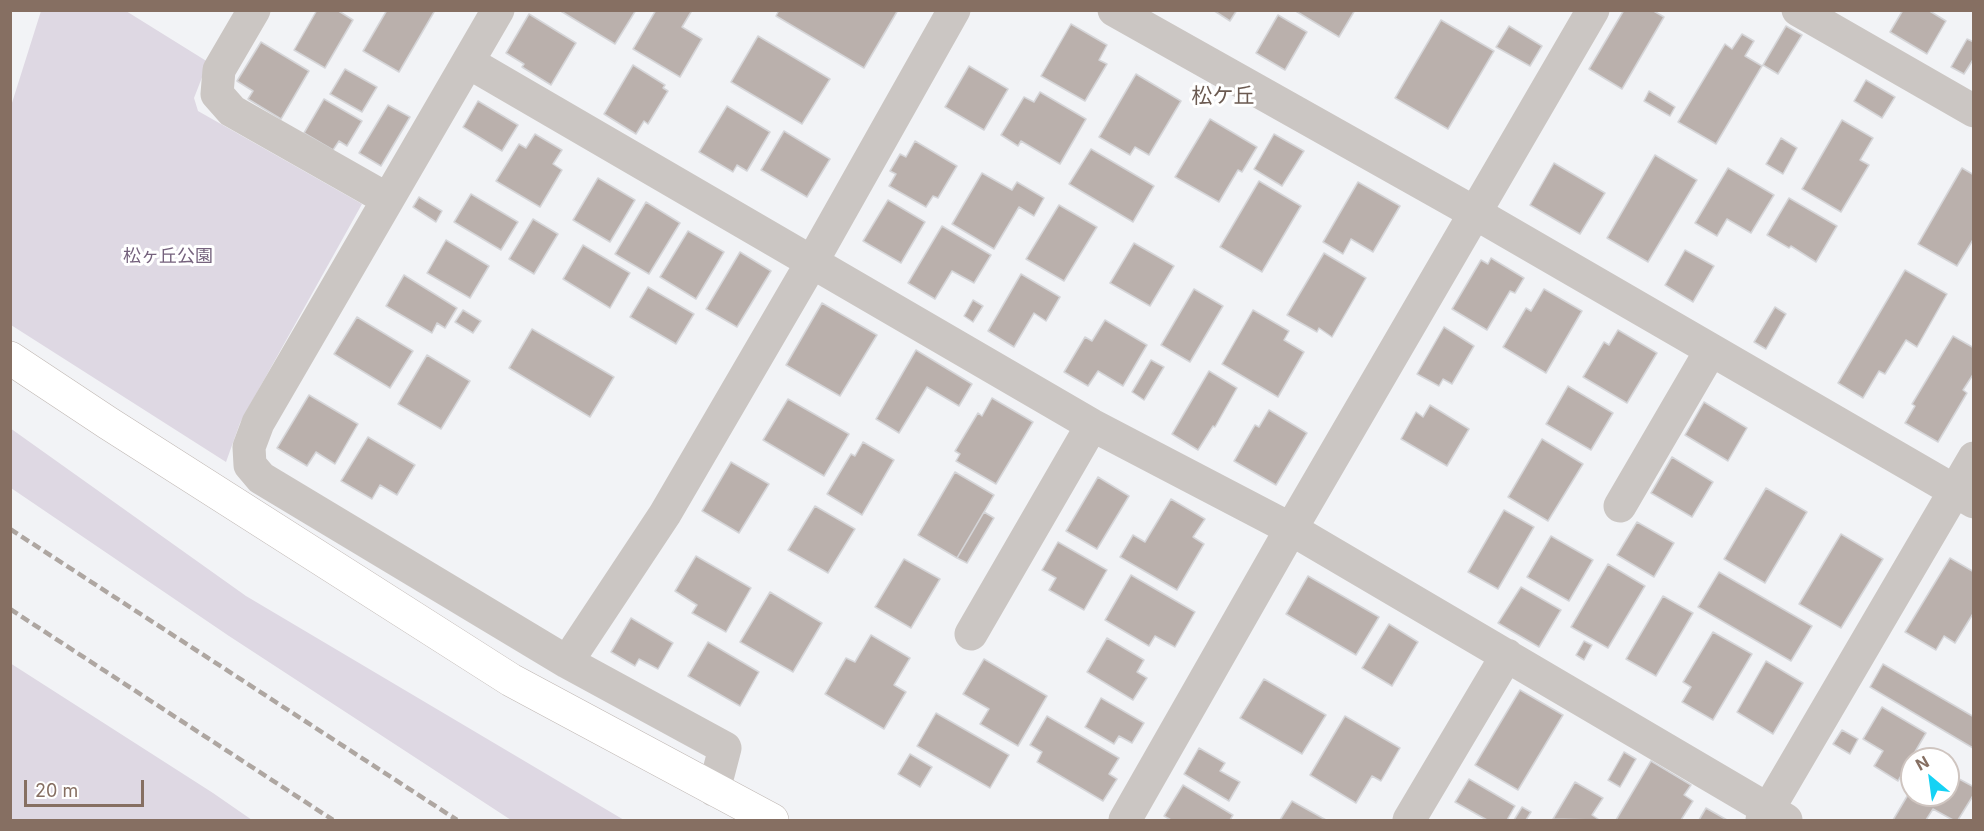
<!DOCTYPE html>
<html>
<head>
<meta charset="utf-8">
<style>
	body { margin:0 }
	#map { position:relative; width:1984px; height:831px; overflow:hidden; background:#f2f3f6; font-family:Inter,sans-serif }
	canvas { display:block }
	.frame { position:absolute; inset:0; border:12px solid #866f62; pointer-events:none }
	.north { position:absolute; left:1900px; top:747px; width:60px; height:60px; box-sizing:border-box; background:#fff; border:2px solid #cfc5c0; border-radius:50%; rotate:331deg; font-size:16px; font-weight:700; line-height:24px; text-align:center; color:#866f62 }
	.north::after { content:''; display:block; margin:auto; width:21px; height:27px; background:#15d2f4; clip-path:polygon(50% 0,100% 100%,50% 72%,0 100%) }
	.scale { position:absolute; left:24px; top:780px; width:120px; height:27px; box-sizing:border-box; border:3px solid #866f62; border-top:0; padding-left:8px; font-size:18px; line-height:21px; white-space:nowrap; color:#866f62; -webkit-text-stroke:4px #fff; paint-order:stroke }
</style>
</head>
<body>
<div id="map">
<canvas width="1984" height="831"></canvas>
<div class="frame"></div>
<div class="north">N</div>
<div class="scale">20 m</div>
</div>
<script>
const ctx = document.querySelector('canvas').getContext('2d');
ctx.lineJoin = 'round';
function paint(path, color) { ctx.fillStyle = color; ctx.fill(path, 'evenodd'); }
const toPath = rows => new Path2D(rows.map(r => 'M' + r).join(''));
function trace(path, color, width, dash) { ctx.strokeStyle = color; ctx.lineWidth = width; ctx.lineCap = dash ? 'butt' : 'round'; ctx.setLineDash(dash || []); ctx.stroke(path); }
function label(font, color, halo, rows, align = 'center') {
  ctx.font = font + ' Inter,"Noto Sans JP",sans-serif'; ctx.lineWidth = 6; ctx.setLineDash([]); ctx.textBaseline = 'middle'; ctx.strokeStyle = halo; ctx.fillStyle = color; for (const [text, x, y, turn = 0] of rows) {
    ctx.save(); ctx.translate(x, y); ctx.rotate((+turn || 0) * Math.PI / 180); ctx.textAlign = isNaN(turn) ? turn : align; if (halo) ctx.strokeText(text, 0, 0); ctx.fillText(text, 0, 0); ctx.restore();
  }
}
paint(toPath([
	[41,11,126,11,208,62,194,98,198,111,362,204,240,423,226,462,11,325,11,106],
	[10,428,246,596,624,820,511,820,229,636,11,488],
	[10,663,213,793,252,820,11,820]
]), '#ded8e3');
const building = toPath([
	[317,10,337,10,353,20,325,68,294,50,317,10],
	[387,10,431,10,434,12,399,72,363,51,387,10],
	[559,10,636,10,615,44,559,10],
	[688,10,691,12,682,27,702,39,680,77,633,49,656,10,688,10],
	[779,10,898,10,864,68,776,16,779,10],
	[1213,10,1237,10,1230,21,1213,10],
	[1294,10,1355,10,1339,37,1294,10],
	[1624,10,1652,10,1664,17,1622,89,1589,69,1624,10],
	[1903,10,1928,10,1946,21,1927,54,1890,32,1903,10],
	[529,14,576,43,551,85,522,67,524,64,506,53,529,14],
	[1278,15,1307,32,1285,70,1256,53,1278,15],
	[1441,20,1494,51,1448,129,1395,98,1441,20],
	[1071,24,1107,45,1099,60,1107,64,1085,101,1041,76,1071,24],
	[1509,26,1542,46,1530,66,1496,47,1509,26],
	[1786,26,1802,35,1778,74,1763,65,1786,26],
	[1742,34,1754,41,1745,56,1762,66,1716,144,1678,122,1725,44,1732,49,1742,34],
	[758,36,830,79,802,124,731,82,758,36],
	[1967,39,1974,42,1974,58,1964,74,1951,67,1967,39],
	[261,42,309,71,281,119,248,99,253,91,237,81,261,42],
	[633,65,665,85,663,88,668,91,648,124,644,121,636,134,604,114,633,65],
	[969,66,1008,89,984,130,945,107,969,66],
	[345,69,377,87,362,112,330,94,345,69],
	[1136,74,1181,101,1149,155,1135,147,1130,155,1099,137,1136,74],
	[1866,80,1895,97,1882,118,1854,101,1866,80],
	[1649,91,1675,107,1670,116,1644,101,1649,91],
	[1040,92,1086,119,1060,164,1021,141,1018,146,1001,135,1024,97,1034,102,1040,92],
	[324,99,362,121,347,146,339,141,333,150,304,133,324,99],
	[478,101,518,125,502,151,463,127,478,101],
	[388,105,410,117,381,166,359,153,388,105],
	[727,106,770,132,747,171,737,165,733,172,699,152,727,106],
	[1210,119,1257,147,1242,172,1238,170,1219,202,1175,177,1210,119],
	[1842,120,1873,138,1860,160,1869,165,1841,212,1802,189,1842,120],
	[784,131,830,159,807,197,761,170,784,131],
	[535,134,562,150,553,164,562,170,540,207,496,181,519,144,526,148,535,134],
	[1274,134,1304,151,1282,186,1254,169,1274,134],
	[1781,138,1797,148,1783,174,1766,164,1781,138],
	[915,141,957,166,938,198,933,196,926,207,889,186,896,174,890,171,900,154,906,157,915,141],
	[1091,149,1154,186,1133,222,1069,184,1091,149],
	[1655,155,1697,180,1648,262,1607,238,1655,155],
	[1554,163,1605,193,1580,234,1530,205,1554,163],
	[1728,168,1774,195,1751,233,1727,219,1717,236,1695,223,1728,168],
	[1962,168,1974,175,1974,238,1957,266,1918,244,1962,168],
	[982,173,1012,190,1017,182,1044,198,1034,216,1019,207,994,249,952,224,982,173],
	[598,178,635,200,610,242,573,220,598,178],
	[1259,181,1301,206,1262,272,1220,247,1259,181],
	[1358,182,1400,206,1373,252,1351,239,1343,254,1323,242,1358,182],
	[471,194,518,222,501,250,454,222,471,194],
	[419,197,442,211,436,222,413,207,419,197],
	[1789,198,1837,226,1816,262,1791,246,1789,248,1767,235,1789,198],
	[888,200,925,222,901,263,863,241,888,200],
	[646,202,680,223,649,274,615,254,646,202],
	[1059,205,1097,227,1064,281,1026,259,1059,205],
	[533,219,558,234,534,274,509,259,533,219],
	[942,226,991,255,974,283,952,271,935,299,908,283,942,226],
	[688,231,724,252,696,299,660,277,688,231],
	[446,240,489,266,470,298,427,273,446,240],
	[1134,243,1174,266,1150,306,1110,283,1134,243],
	[583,245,630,273,610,308,563,279,583,245],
	[1685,250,1714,266,1693,302,1665,285,1685,250],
	[740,252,771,271,737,327,706,309,740,252],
	[1324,253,1366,278,1332,337,1319,328,1317,332,1287,315,1324,253],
	[1491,258,1524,278,1515,293,1510,291,1487,330,1452,309,1481,260,1488,264,1491,258],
	[1905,270,1947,294,1917,347,1906,340,1885,374,1879,371,1863,398,1838,383,1905,270],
	[1021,274,1060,297,1046,321,1034,313,1014,347,988,331,1021,274],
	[404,275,457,308,445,328,437,323,432,333,386,306,404,275],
	[648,287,694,314,676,344,630,317,648,287],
	[1194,289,1223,306,1190,362,1161,345,1194,289],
	[1544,289,1582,311,1546,373,1503,347,1526,308,1531,311,1544,289],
	[973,300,983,306,973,322,964,316,973,300],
	[822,303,877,335,840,396,786,365,822,303],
	[1775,307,1786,314,1766,349,1754,342,1775,307],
	[463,310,481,321,473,333,455,322,463,310],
	[1253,310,1289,331,1284,340,1304,352,1278,397,1222,364,1253,310],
	[357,317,413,351,390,388,334,354,357,317],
	[1105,320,1147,345,1123,386,1098,371,1088,386,1064,372,1085,337,1092,341,1105,320],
	[1444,327,1474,346,1452,384,1443,379,1439,386,1417,374,1444,327],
	[532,329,614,377,590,417,509,368,532,329],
	[1618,330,1657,353,1627,403,1583,377,1604,342,1609,345,1618,330],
	[1953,336,1974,348,1974,373,1963,390,1967,393,1938,442,1905,423,1915,406,1912,404,1953,336],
	[916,350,972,384,959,406,927,387,899,433,876,419,916,350],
	[427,355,470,381,441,429,398,404,427,355],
	[1151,360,1164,367,1144,400,1132,392,1151,360],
	[1209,371,1237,388,1215,427,1213,426,1198,450,1172,434,1209,371],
	[1568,386,1613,413,1591,450,1546,424,1568,386],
	[309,395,358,424,335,464,316,452,307,466,277,448,309,395],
	[992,398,1033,422,996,484,956,461,960,454,955,451,978,413,982,416,992,398],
	[788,399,849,434,824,476,763,440,788,399],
	[1704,402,1747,428,1728,461,1685,435,1704,402],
	[1430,405,1469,429,1447,466,1401,439,1416,412,1423,417,1430,405],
	[1269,410,1307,433,1276,485,1234,461,1255,425,1259,427,1269,410],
	[368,437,415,465,397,495,380,485,372,499,341,481,368,437],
	[1542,439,1583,464,1548,521,1508,497,1542,439],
	[863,442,894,460,862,515,827,494,851,454,855,456,863,442],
	[1672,457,1713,482,1692,517,1651,493,1672,457],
	[731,462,769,484,739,533,702,511,731,462],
	[955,472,994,495,957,558,918,535,955,472],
	[1098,477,1129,496,1097,549,1066,531,1098,477],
	[1766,488,1807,512,1765,583,1724,559,1766,488],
	[1171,499,1205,519,1193,537,1204,544,1177,590,1120,557,1133,535,1145,542,1171,499],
	[815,506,855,529,828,573,788,550,815,506],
	[1504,510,1534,527,1498,589,1468,572,1504,510],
	[984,512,994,518,967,563,957,558,984,512],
	[1637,522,1674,543,1654,577,1617,555,1637,522],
	[1841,534,1883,559,1841,628,1799,604,1841,534],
	[1551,536,1593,560,1569,601,1527,577,1551,536],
	[1058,542,1107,570,1084,610,1049,590,1056,578,1042,570,1058,542],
	[696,556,751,588,726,632,692,613,697,605,675,591,696,556],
	[1950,558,1974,572,1974,612,1955,643,1944,636,1936,650,1905,632,1950,558],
	[904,559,940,579,911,628,875,607,904,559],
	[1608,564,1645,586,1608,648,1571,627,1608,564],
	[1719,572,1812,626,1791,661,1698,607,1719,572],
	[1131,575,1195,612,1175,647,1155,636,1149,646,1105,620,1131,575],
	[1308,576,1379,617,1356,655,1286,614,1308,576],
	[1521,587,1561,610,1539,647,1498,623,1521,587],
	[770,592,822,623,793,672,740,642,770,592],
	[1663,596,1693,613,1656,676,1626,659,1663,596],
	[631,618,673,643,658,669,639,659,635,666,611,652,631,618],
	[1389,624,1418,642,1392,686,1362,668,1389,624],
	[1713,632,1752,654,1713,720,1682,702,1691,687,1683,682,1713,632],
	[871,635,910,658,894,685,906,692,884,729,825,694,846,658,855,662,871,635],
	[1107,638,1144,660,1137,672,1147,678,1133,700,1087,672,1107,638],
	[1584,641,1592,645,1584,660,1576,655,1584,641],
	[708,642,759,672,740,706,688,676,708,642],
	[984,659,1047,696,1018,746,980,724,989,709,963,694,984,659],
	[1766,661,1803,683,1773,734,1737,712,1766,661],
	[1883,664,1974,717,1973,748,1870,687,1883,664],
	[1264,679,1326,715,1302,754,1240,718,1264,679],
	[1520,690,1563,715,1518,790,1475,765,1520,690],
	[1101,698,1144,723,1132,743,1119,736,1114,744,1085,727,1101,698],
	[1882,707,1926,733,1898,781,1874,766,1883,751,1863,739,1882,707],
	[936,713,1009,755,990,788,917,746,936,713],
	[1047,716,1119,758,1109,774,1117,779,1103,801,1037,762,1042,752,1030,745,1047,716],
	[1345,716,1400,748,1381,781,1372,776,1356,803,1310,775,1345,716],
	[1842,730,1858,739,1850,754,1833,744,1842,730],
	[1199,748,1225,763,1220,771,1240,782,1229,801,1184,774,1199,748],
	[1624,752,1636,759,1620,787,1608,780,1624,752],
	[910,754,932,767,920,787,898,774,910,754],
	[1651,761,1691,785,1684,795,1693,801,1681,820,1616,820,1651,761],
	[1948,773,1974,787,1974,794,1958,820,1953,820,1933,809,1926,820,1893,820,1912,788,1912,795,1948,795,1948,773],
	[1469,779,1515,806,1507,820,1487,820,1455,802,1469,779],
	[1575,782,1603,798,1592,815,1598,819,1597,820,1553,819,1575,782],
	[1183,785,1233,815,1230,820,1171,820,1164,816,1183,785],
	[1292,801,1326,820,1280,820,1292,801],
	[1522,807,1531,812,1526,820,1514,820,1522,807],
	[1706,808,1727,820,1699,820,1706,808]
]);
paint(building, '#bab0ac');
trace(building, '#d5d5d8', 1.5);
const secondary = toPath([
	[10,358,108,423,511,680,772,820]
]);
trace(secondary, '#beb6b2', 34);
trace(toPath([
	[254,10,219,70,217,94,232,111,387,199],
	[498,10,258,423,249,447,250,465,261,478,567,662,725,748,714,790],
	[1114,10,1475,213,1974,502],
	[1798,10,1974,111],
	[468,62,1092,425,1291,529,1786,820],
	[1620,506,1711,350],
	[971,634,1092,425],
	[567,662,665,514,812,262,954,10],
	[1125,820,1291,529,1593,10],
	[1409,820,1507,655],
	[1762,820,1974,458]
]), '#cbc6c3', 33);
trace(secondary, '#fff', 33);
trace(toPath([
	[10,529,457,820],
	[10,609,333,820]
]), '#aea6a1', 4.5, [9, 4.5]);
label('18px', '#75627d', '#fff', [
	["松ヶ丘公園",168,257]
]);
label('21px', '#6b5a51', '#fff', [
	["松ケ丘",1223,97]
]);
</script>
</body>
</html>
